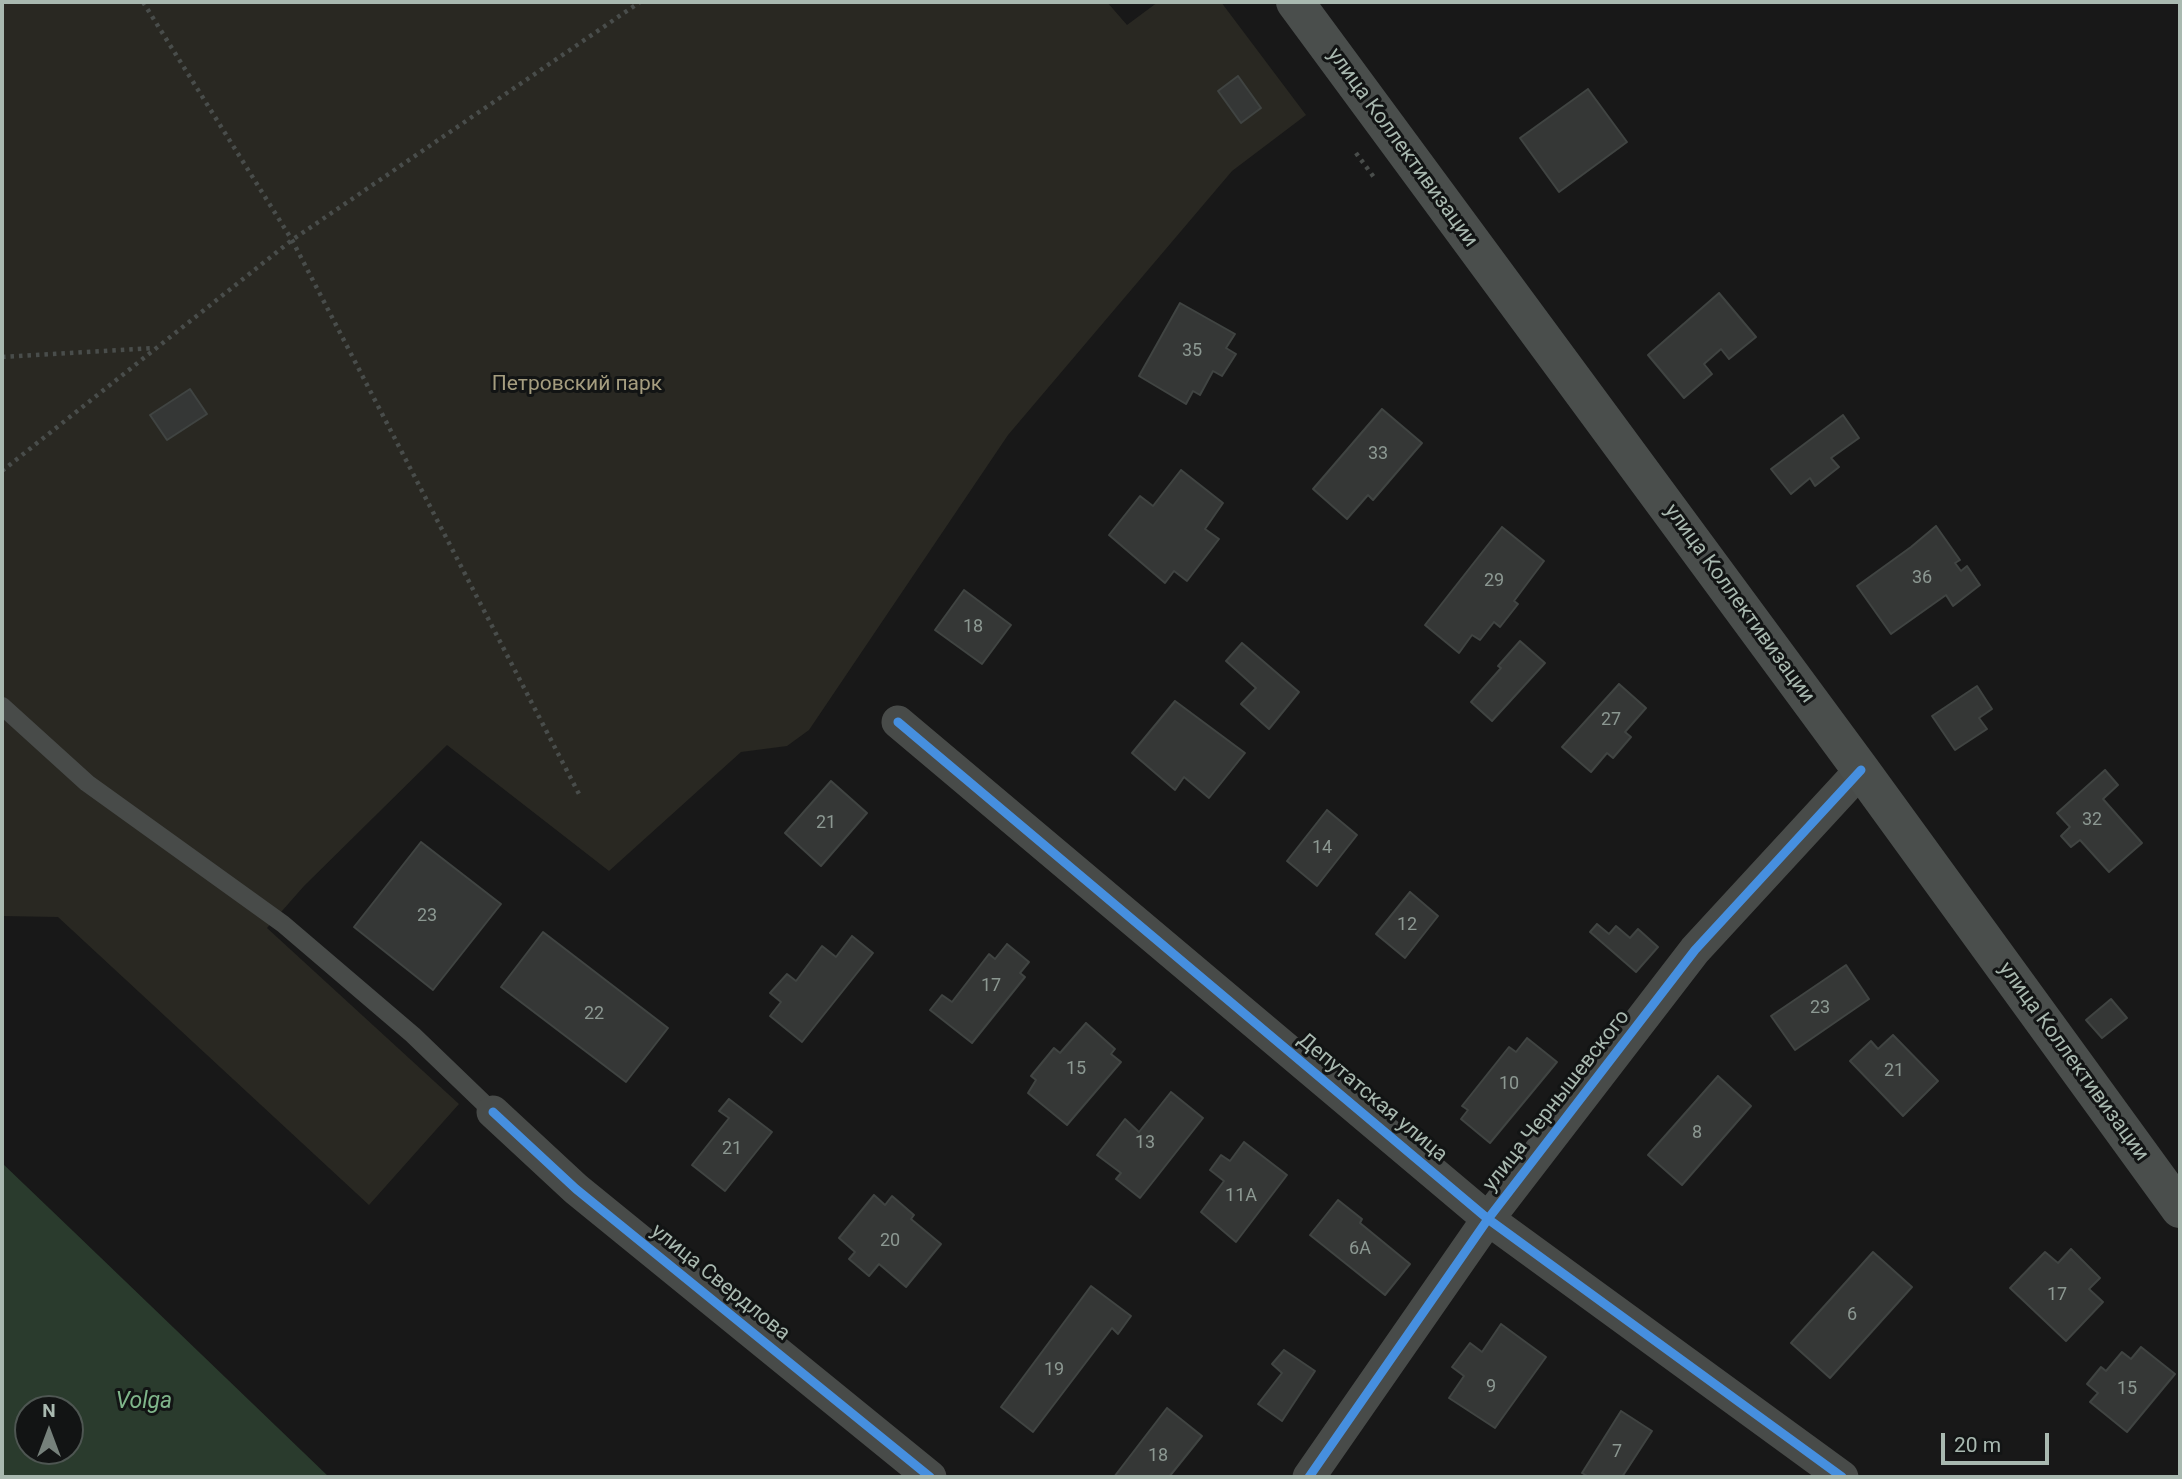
<!DOCTYPE html>
<html>
<head>
<meta charset="utf-8">
<style>
	body { margin:0 }
	#map { position:relative; width:2182px; height:1479px; overflow:hidden; background:#181818; font-family:Roboto,sans-serif }
	canvas { display:block }
	.frame { position:absolute; inset:0; border:4px solid #a9b9b0; pointer-events:none }
	.north { position:absolute; left:14px; top:1395px; width:70px; height:70px; box-sizing:border-box; background:#121414; border:2px solid #4e5652; border-radius:50%; rotate:0deg; font-size:19px; font-weight:700; line-height:28px; text-align:center; color:#a9b9b0 }
	.north::after { content:''; display:block; margin:auto; width:24px; height:32px; background:#76817b; clip-path:polygon(50% 0,100% 100%,50% 72%,0 100%) }
	.scale { position:absolute; left:1941px; top:1433px; width:108px; height:32px; box-sizing:border-box; border:4px solid #a9b9b0; border-top:0; padding-left:9px; font-size:21px; line-height:24px; white-space:nowrap; color:#a9b9b0; -webkit-text-stroke:5px #121414; paint-order:stroke }
</style>
</head>
<body>
<div id="map">
<canvas width="2182" height="1479"></canvas>
<div class="frame"></div>
<div class="north">N</div>
<div class="scale">20 m</div>
</div>
<script>
const ctx = document.querySelector('canvas').getContext('2d');
ctx.lineJoin = 'round';
function paint(path, color) { ctx.fillStyle = color; ctx.fill(path, 'evenodd'); }
const toPath = rows => new Path2D(rows.map(r => 'M' + r).join(''));
function trace(path, color, width, dash) { ctx.strokeStyle = color; ctx.lineWidth = width; ctx.lineCap = dash ? 'butt' : 'round'; ctx.setLineDash(dash || []); ctx.stroke(path); }
function label(font, color, halo, rows, align = 'center') {
  ctx.font = font + ' Roboto,sans-serif'; ctx.lineWidth = 6; ctx.setLineDash([]); ctx.textBaseline = 'middle'; ctx.strokeStyle = halo; ctx.fillStyle = color; for (const [text, x, y, turn = 0] of rows) {
    ctx.save(); ctx.translate(x, y); ctx.rotate((+turn || 0) * Math.PI / 180); ctx.textAlign = isNaN(turn) ? turn : align; if (halo) ctx.strokeText(text, 0, 0); ctx.fillText(text, 0, 0); ctx.restore();
  }
}
paint(toPath([
	[2,2,1107,2,1127,25,1158,2,1221,2,1306,115,1232,171,1008,435,809,730,787,746,741,752,609,871,447,745,304,886,267,928,459,1104,369,1205,58,917,2,916]
]), '#292822');
paint(toPath([
	[2,1163,73,1231,329,1477,2,1477],
	[28,1409,70,1409,70,1451,28,1451]
]), '#2a3b2d');
const building = toPath([
	[1238,76,1261,108,1241,123,1218,91,1238,76],
	[1588,89,1627,142,1559,192,1520,138,1588,89],
	[1719,293,1756,337,1729,359,1721,349,1704,364,1712,374,1684,398,1648,355,1719,293],
	[1180,303,1235,334,1226,348,1236,354,1222,376,1213,371,1200,395,1193,391,1186,404,1139,376,1180,303],
	[190,389,207,414,167,440,150,415,190,389],
	[1382,409,1422,443,1373,500,1368,495,1347,519,1313,489,1382,409],
	[1843,415,1859,438,1831,458,1839,467,1815,486,1810,478,1791,494,1771,469,1843,415],
	[1181,470,1223,503,1205,529,1219,539,1187,581,1174,571,1165,583,1109,535,1140,496,1153,506,1181,470],
	[1936,526,1960,560,1955,563,1961,571,1967,566,1980,585,1953,606,1946,595,1891,634,1857,586,1911,547,1936,526],
	[1502,527,1544,561,1514,601,1518,604,1500,627,1494,622,1480,640,1472,635,1459,653,1425,625,1502,527],
	[964,590,1011,625,982,664,935,630,964,590],
	[1520,641,1545,663,1492,721,1471,702,1501,668,1498,666,1520,641],
	[1242,643,1299,692,1269,729,1241,704,1256,688,1226,661,1242,643],
	[1619,684,1646,708,1625,732,1631,737,1613,758,1607,753,1591,772,1562,747,1619,684],
	[1977,686,1992,709,1979,718,1987,729,1955,750,1932,716,1977,686],
	[1175,701,1245,753,1209,798,1184,777,1175,790,1132,753,1175,701],
	[2105,770,2118,785,2103,799,2142,843,2109,872,2080,840,2071,847,2061,836,2070,827,2057,813,2105,770],
	[831,781,867,813,821,866,785,833,831,781],
	[1327,810,1357,835,1317,886,1287,861,1327,810],
	[421,842,501,904,433,990,354,927,421,842],
	[1410,892,1438,916,1405,958,1376,934,1410,892],
	[1597,924,1609,934,1616,926,1630,938,1638,929,1658,947,1636,972,1590,932,1597,924],
	[543,932,668,1028,626,1082,501,987,543,932],
	[852,936,873,953,802,1042,770,1016,781,1002,770,993,787,974,796,981,822,946,836,957,852,936],
	[1007,944,1029,962,1020,973,1025,977,972,1043,930,1010,942,995,952,1002,989,954,995,959,1007,944],
	[1846,965,1869,999,1795,1050,1771,1016,1846,965],
	[2111,999,2127,1018,2102,1038,2086,1020,2111,999],
	[1086,1023,1115,1049,1111,1054,1121,1062,1067,1125,1028,1093,1036,1080,1031,1076,1054,1048,1060,1053,1086,1023],
	[1893,1035,1938,1081,1903,1116,1850,1061,1871,1041,1878,1049,1893,1035],
	[1527,1038,1557,1062,1490,1143,1461,1119,1468,1110,1462,1106,1509,1047,1516,1052,1527,1038],
	[1718,1076,1751,1106,1682,1185,1648,1155,1718,1076],
	[1171,1092,1203,1118,1140,1198,1116,1179,1121,1173,1097,1155,1125,1119,1139,1132,1171,1092],
	[729,1099,772,1132,725,1191,692,1165,729,1118,719,1111,729,1099],
	[1244,1142,1287,1175,1236,1242,1201,1212,1224,1181,1210,1170,1221,1155,1230,1161,1244,1142],
	[874,1195,885,1205,892,1196,914,1215,911,1219,941,1244,906,1287,879,1264,869,1276,849,1259,855,1252,839,1238,874,1195],
	[1338,1200,1362,1219,1360,1223,1410,1264,1385,1295,1310,1235,1338,1200],
	[2071,1249,2100,1278,2089,1289,2103,1302,2066,1341,2010,1288,2045,1252,2058,1263,2071,1249],
	[1873,1252,1912,1287,1830,1378,1791,1343,1873,1252],
	[1091,1286,1131,1316,1118,1334,1112,1328,1033,1432,1001,1407,1091,1286],
	[1501,1324,1546,1357,1495,1428,1449,1398,1464,1376,1452,1367,1470,1343,1482,1352,1501,1324],
	[2141,1347,2175,1374,2127,1432,2090,1402,2098,1393,2087,1384,2101,1367,2106,1371,2122,1352,2131,1359,2141,1347],
	[1284,1350,1315,1371,1282,1421,1258,1404,1282,1373,1272,1364,1284,1350],
	[1167,1408,1202,1436,1169,1477,1114,1477,1167,1408],
	[1621,1411,1652,1431,1622,1477,1589,1477,1582,1473,1621,1411]
]);
paint(building, '#353736');
trace(building, '#404442', 2);
trace(toPath([
	[143,2,292,240,579,794],
	[1356,153,1376,180],
	[2,357,154,348],
	[2,471,292,240,640,2]
]), '#494d4b', 4.5, [3.5, 5]);
trace(toPath([
	[2,706,87,783,283,924,413,1035,493,1112]
]), '#484b49', 18);
trace(toPath([
	[898,722,1488,1219,1842,1477],
	[493,1112,576,1189,930,1477],
	[1309,1477,1488,1219,1695,950,1861,770]
]), '#484b49', 33);
trace(toPath([
	[1295,2,1861,770,2180,1209]
]), '#4a4e4c', 38);
trace(toPath([
	[898,722,1488,1219,1842,1477],
	[493,1112,576,1189,930,1477],
	[1309,1477,1488,1219,1695,950,1861,770]
]), '#468fdf', 9);
label('18px', '#8c9892', null, [
	["35",1192,351],
	["33",1378,454],
	["36",1922,578],
	["29",1494,581],
	["18",973,627],
	["27",1611,720],
	["32",2092,820],
	["21",826,823],
	["14",1322,848],
	["23",427,916],
	["12",1407,925],
	["17",991,986],
	["23",1820,1008],
	["22",594,1014],
	["15",1076,1069],
	["21",1894,1071],
	["10",1509,1084],
	["8",1697,1133],
	["13",1145,1143],
	["21",732,1149],
	["11А",1241,1196],
	["20",890,1241],
	["6А",1360,1249],
	["17",2057,1295],
	["6",1852,1315],
	["19",1054,1370],
	["9",1491,1387],
	["15",2127,1389],
	["7",1617,1452],
	["18",1158,1456]
]);
label('21px', '#a9b9b0', '#121414', [
	["улица Коллективизации",1402,148,54],
	["улица Коллективизации",1739,604,54],
	["улица Коллективизации",2073,1062,54],
	["Депутатская улица",1372,1098,40],
	["улица Чернышевского",1557,1101,-52],
	["улица Свердлова",720,1283,39]
]);
label('21px', '#a59d7f', '#121414', [
	["Петровский парк",577,385]
]);
label('italic 23px', '#7fb58a', '#121414', [
	["Volga",144,1402]
]);
</script>
</body>
</html>
